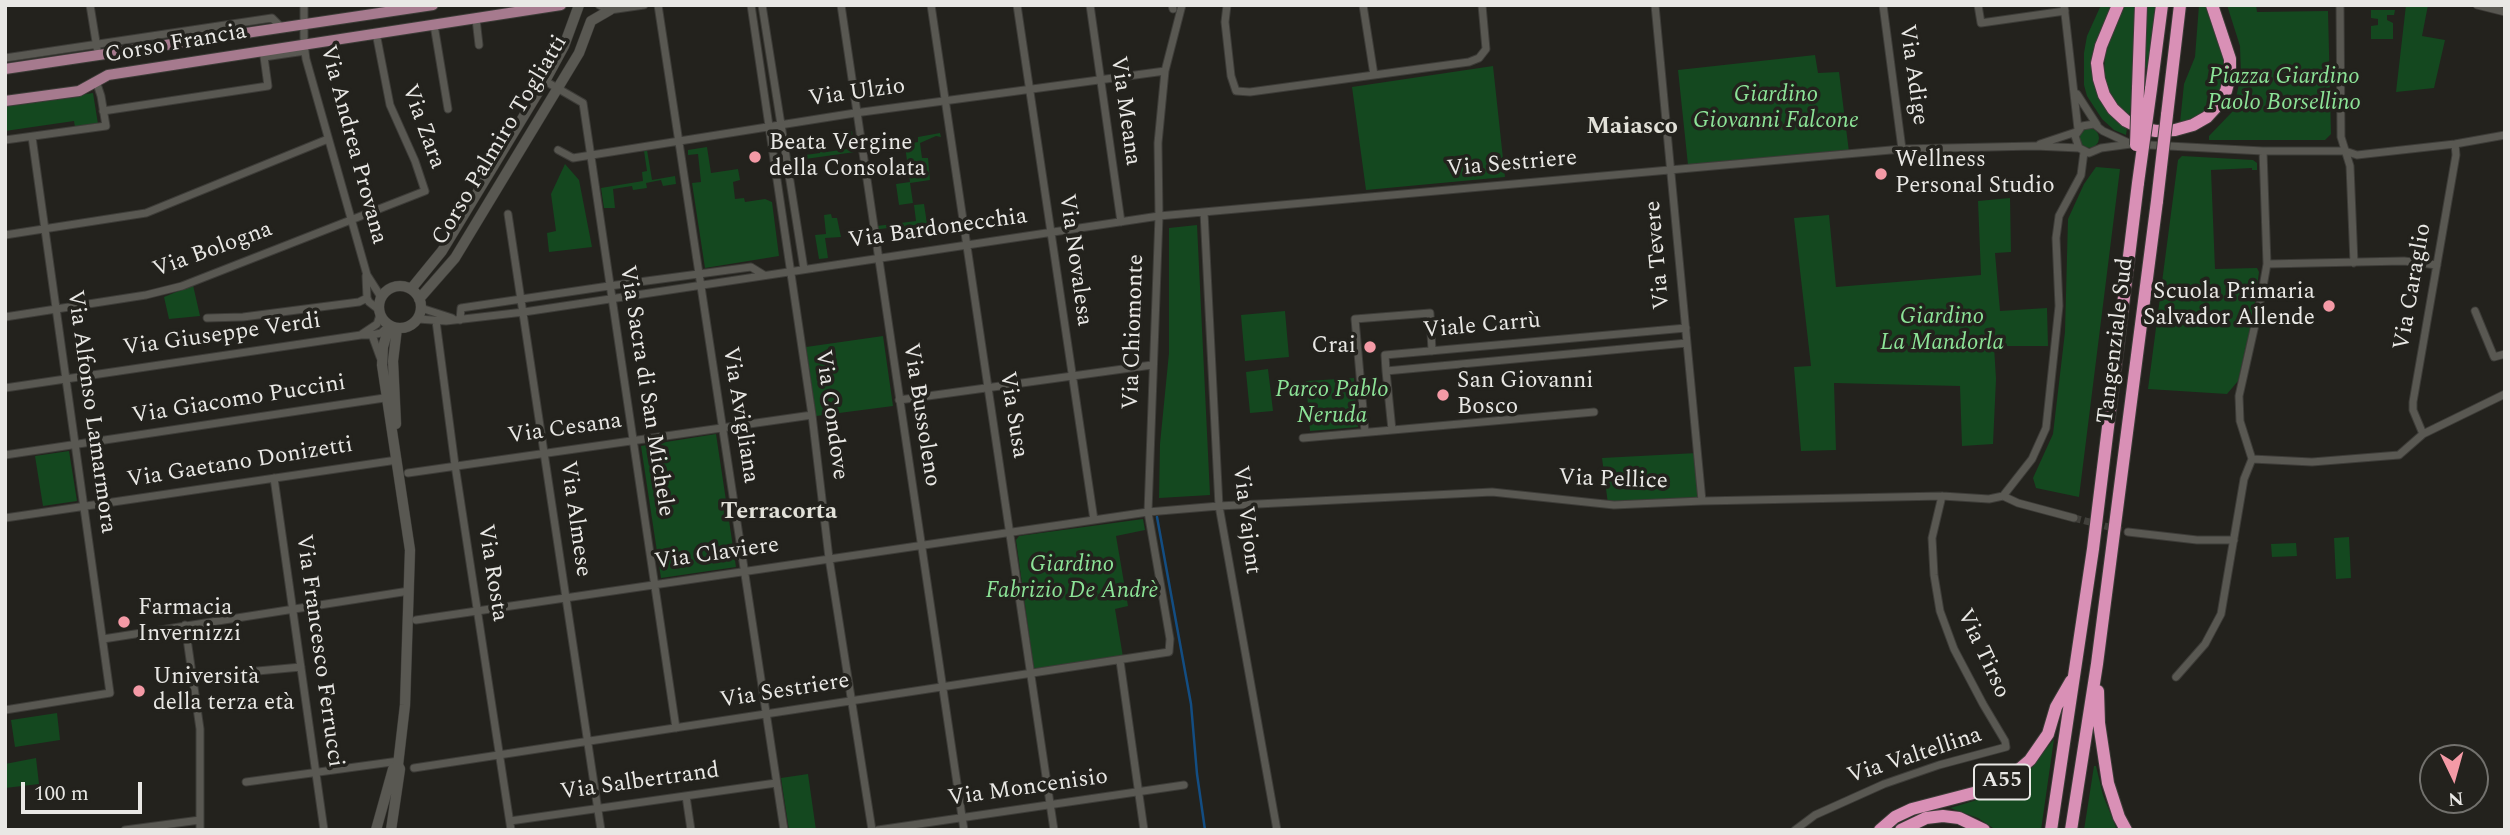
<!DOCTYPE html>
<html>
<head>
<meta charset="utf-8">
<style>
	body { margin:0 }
	#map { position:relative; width:2510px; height:835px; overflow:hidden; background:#23221d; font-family:Spectral,serif }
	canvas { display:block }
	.frame { position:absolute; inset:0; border:7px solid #e9e8e5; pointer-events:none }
	.north { position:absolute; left:2419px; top:744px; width:70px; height:70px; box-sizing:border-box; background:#23221d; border:2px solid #72716d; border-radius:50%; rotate:175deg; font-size:19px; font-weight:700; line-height:28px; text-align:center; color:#e9e8e5 }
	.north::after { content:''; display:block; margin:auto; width:24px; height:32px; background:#f49aa6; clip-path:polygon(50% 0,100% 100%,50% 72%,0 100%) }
	.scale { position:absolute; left:21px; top:782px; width:121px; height:32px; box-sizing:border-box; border:4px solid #e9e8e5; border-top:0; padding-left:9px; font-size:21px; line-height:24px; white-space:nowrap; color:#e9e8e5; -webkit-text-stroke:5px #23221d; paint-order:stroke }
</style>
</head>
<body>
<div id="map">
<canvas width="2510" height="835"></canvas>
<div class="frame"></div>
<div class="north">N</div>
<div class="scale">100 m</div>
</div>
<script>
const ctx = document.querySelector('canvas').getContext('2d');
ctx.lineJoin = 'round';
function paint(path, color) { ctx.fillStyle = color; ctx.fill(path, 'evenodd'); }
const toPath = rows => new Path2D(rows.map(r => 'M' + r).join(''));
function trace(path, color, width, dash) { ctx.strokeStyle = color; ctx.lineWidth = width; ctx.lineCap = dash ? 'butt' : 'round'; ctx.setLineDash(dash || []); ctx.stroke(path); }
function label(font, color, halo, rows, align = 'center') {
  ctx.font = font + ' Spectral,serif'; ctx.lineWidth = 7; ctx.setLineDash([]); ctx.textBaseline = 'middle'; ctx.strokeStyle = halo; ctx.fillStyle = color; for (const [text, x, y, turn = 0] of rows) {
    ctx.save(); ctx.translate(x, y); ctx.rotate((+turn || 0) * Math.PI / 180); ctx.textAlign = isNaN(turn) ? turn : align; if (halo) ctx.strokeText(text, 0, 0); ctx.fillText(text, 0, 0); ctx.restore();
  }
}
paint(toPath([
	[2101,5,2113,5,2093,62,2127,128,2126,135,2114,130,2102,119,2087,96,2084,85,2084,53,2087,36],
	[2125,5,2136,5,2132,102,2129,116,2118,107,2109,92,2104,76,2105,52],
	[2146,5,2156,5,2147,68,2145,67],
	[2199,5,2205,5,2220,43,2225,68,2223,81,2214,102,2198,116,2180,123,2184,84,2195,57],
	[2227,5,2256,5,2257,12,2328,11,2331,134,2325,140,2209,140,2209,136,2233,111,2241,75,2240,46],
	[2406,5,2428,5,2422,36,2445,40,2434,88,2396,92],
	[2371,10,2395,10,2394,15,2387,15,2387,20,2393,23,2393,39,2371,39,2371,26,2378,25,2378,19,2371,18],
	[1815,55,1818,73,1839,72,1849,152,1688,165,1678,70],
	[1493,66,1505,177,1366,190,1352,87],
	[93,93,98,124,75,127,74,121,5,131,5,106],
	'2079 138a10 10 0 1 1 20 0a10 10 0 1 1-20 0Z',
	[852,131,855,152,791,161,790,157,820,153,818,138,814,136,823,135,822,144,827,152,847,149,849,140,845,132],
	[940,133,941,137,936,136,920,143,922,158,928,158,930,180,910,183,913,203,899,205,896,184,910,182,904,139,907,138,908,144,918,142,918,137],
	[707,147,711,173,738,169,740,180,733,182,735,199,744,198,745,202,765,199,772,202,779,256,705,268,692,183,701,182,698,154,688,155,688,150],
	[647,150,652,180,675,176,676,184,663,186,661,180,646,183,647,188,633,190,632,186,613,189,615,208,604,208,601,188,643,181,642,172,647,171,644,151],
	[2182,156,2253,160,2257,163,2257,170,2252,170,2252,168,2211,170,2215,269,2257,268,2259,272,2253,317,2238,381,2227,394,2148,389,2178,160],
	[565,164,579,180,592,247,549,252,547,233,556,231,551,194],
	[2096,167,2120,169,2079,497,2036,488,2033,478,2053,434,2065,332,2068,219,2084,184],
	[2010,198,2011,252,1995,253,2000,311,2047,308,2048,346,1994,346,1996,379,1993,444,1962,446,1960,386,1834,383,1836,450,1801,451,1794,367,1811,366,1794,218,1829,215,1836,287,1981,275,1978,201],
	[924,204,930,243,925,223,897,229,896,227,880,229,881,249,877,226,916,221,914,205],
	[831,214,832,218,837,218,841,237,825,238,828,258,819,259,815,235,826,234,824,215],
	[1197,225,1210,495,1159,498,1160,444,1169,353,1169,228],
	[193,285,200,316,169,319,164,297],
	[1285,311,1289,357,1245,361,1241,315],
	[883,336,893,406,816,416,806,347],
	[1268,369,1273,411,1250,413,1246,372],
	[1354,378,1358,427,1310,431,1306,381],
	[716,434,736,567,661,578,641,446],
	[69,451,77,501,43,506,35,456],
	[1697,453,1702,501,1608,504,1602,458],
	[1143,519,1145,530,1116,536,1128,606,1115,609,1123,657,1034,670,1016,540,1019,536],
	[2349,537,2351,578,2336,579,2334,538],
	[2296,543,2297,556,2272,557,2271,544],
	[57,713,60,740,15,747,11,720],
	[2054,739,2041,830,1996,830,1978,818,1950,808,1990,796,2009,787,2027,773],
	[36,758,39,784,5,788,5,764],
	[2094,766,2096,766,2103,795,2117,830,2084,830],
	[808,774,816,830,789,830,781,778]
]), '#14481f');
trace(toPath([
	[1157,517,1191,704,1197,774,1205,830]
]), '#134d82', 2.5);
trace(toPath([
	[2074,518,2128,532]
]), '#41403b', 7, [7, 3.5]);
const street = toPath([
	[90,5,97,48],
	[304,5,304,44,306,59,367,275,381,297],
	[599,5,610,10,644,5],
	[658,5,784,830],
	[751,5,812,415,829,558,872,830],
	[762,5,804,269],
	[841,5,964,830],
	[931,5,1054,830],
	[1017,5,1094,520],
	[1090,5,1121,222],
	[1172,5,1173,9],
	[1227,5,1225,22,1231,76,1236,91,1250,92,1469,62,1479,58,1486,49,1482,5],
	[1363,5,1374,75],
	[1655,5,1702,501],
	[1883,5,1902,149],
	[1978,5,1981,23,2065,11],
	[2064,5,2078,129],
	[2340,5,2341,137,2350,166,2354,263],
	[2477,5,2505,12],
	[476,19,479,45],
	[434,25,448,109],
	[263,52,264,57,305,51],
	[5,58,272,18,282,28],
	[545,81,583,103,676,728],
	[2077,94,2097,125],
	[103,111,268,86,264,57],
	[5,140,106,126,101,96,96,81],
	[2040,144,2076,132],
	[2131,144,2103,131,2094,124,2082,126,2075,136,2079,148,2089,153,2101,148,2131,144,2263,151,2345,151,2357,155,2455,144,2505,135],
	[558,150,573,158,855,113,1165,71],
	[1204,212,1219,506,1277,830],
	[508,214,601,830],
	[5,235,146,213,328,139],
	[2267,264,2404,261,2437,265],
	[366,276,367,298,369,302,378,309],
	[421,308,452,318],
	[2475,311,2494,357,2505,354],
	[5,317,146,295,182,286,425,191,415,161,390,105,376,33],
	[207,318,243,317,359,302,367,298],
	[418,319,446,321,524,312,1159,216,1902,149,2035,146,2079,148],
	[460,320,461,308,609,286,751,267,764,275],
	[436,321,455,465,511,830],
	[1686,328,1385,355,1386,371,1687,343],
	[362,334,377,324,380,315],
	[372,335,380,357],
	[1386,371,1392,430],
	[5,388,361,335,372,335,381,333,389,326],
	[899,400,1152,365],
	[1365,432,1355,319,1430,313,1432,351],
	[2423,434,2413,410,2413,402,2456,155,2455,144],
	[1303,438,1594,412],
	[5,455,391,397],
	[2252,459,2312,462,2399,455,2423,434,2505,394],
	[408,473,812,415],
	[274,478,324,830],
	[2003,496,2032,459,2046,428,2059,306,2056,238,2059,216,2081,175,2084,152],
	[5,518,397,460],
	[2128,532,2197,540,2234,540],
	[416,620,1148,512,1219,506,1492,492,1614,505,1702,501,1942,496,1989,499,2003,496,2018,503,2074,518],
	[185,625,200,729,200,830],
	[103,639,409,591],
	[1120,661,1144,830],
	[192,677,301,667],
	[2176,677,2205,644,2221,614,2244,479,2252,459,2240,421,2239,396,2261,298,2267,264,2263,151],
	[5,710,110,693,32,137],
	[414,768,1169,652,1170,639,1148,512,1159,216,1158,143,1165,71,1182,5],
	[246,782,399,761],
	[686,796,691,830],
	[510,821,776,783],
	[125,830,200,820],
	[878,830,1184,785],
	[1795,830,1815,815,1884,784,1939,765,2006,747,2005,741,1983,704,1954,649,1940,611,1934,575,1932,538,1942,496]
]);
const secondary = toPath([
	'379 307a21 21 0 1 1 42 0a21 21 0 1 1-42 0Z',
	[411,289,442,251,545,81,564,46,579,5],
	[419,299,455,258,579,53,591,21,610,10,613,5],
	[389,326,383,347,382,365,410,550,405,705,398,765,400,769,391,830],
	[396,424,393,361,397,328],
	[376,830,393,769,398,765]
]);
const primary = toPath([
	[5,69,433,5],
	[5,101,79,91,108,75,561,5]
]);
const highway = toPath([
	[2118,5,2101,46,2097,63,2099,79,2104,95,2113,109,2126,121,2140,128,2156,131,2175,130,2193,125,2207,117,2218,105,2226,91,2230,76,2230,59,2212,5],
	[2138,88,2141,5],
	[2151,89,2162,5],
	[2167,115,2180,5],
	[2098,691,2099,723,2108,783,2119,817,2126,830],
	[1880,830,1895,817,1912,809,1989,789,2016,772,2030,760,2048,734,2056,707,2071,681],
	[1901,830,1926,818,1943,816,1959,818,1984,830],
	[2051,830,2093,549,2138,183],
	[2071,830,2097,664,2157,201]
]);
trace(street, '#3d3c38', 9);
trace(secondary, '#3d3c38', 11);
trace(primary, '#3d3c38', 12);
trace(highway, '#3d3c38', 14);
trace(street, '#595852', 7);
trace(secondary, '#595852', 10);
trace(primary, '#a67a8e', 10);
trace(highway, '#d990b6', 12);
const highwayBridge = toPath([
	[2136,145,2138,88],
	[2138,183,2151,89],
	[2157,201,2167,115]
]);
trace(highwayBridge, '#3d3c38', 14, []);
trace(highwayBridge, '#d990b6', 12);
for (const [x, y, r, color] of [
	[755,157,7,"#f49aa6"],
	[1881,174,7,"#f49aa6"],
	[2329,306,7,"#f49aa6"],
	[1370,347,7,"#f49aa6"],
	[1443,395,7,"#f49aa6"],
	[124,622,7,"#f49aa6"],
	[139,691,7,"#f49aa6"]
]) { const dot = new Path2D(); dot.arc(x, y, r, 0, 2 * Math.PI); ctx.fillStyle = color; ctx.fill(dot); trace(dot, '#23221d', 2.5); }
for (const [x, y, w] of [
	[2002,782,56]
]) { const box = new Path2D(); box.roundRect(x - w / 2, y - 17.5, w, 35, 5); ctx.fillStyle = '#23221d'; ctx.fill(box); trace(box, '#e9e8e5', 2); }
label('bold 21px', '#e9e8e5', null, [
	["A55",2002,782]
]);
label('23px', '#e9e8e5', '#23221d', [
	["Corso Francia",176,45,-10],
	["Via Adige",1912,75,82],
	["Via Ulzio",857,94,-8],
	["Via Meana",1124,111,82],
	["Via Zara",422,127,70],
	["Corso Palmiro Togliatti",501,141,-59],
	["Via Andrea Provana",352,145,75],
	["Via Sestriere",1512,165,-5],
	["Via Bardonecchia",938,230,-8],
	["Via Bologna",213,251,-20],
	["Via Tevere",1659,255,-95],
	["Via Novalesa",1074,260,82],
	["Via Caraglio",2414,287,-80],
	["Viale Carrù",1482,327,-5],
	["Via Chiomonte",1135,332,-88],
	["Via Giuseppe Verdi",222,336,-8],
	["Tangenziale Sud",2117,341,-83],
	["Via Sacra di San Michele",645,391,81],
	["Via Giacomo Puccini",239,401,-9],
	["Via Alfonso Lamarmora",90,412,82],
	["Via Avigliana",739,415,81],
	["Via Condove",830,415,82],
	["Via Bussoleno",920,415,81],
	["Via Susa",1012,415,81],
	["Via Cesana",565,430,-8],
	["Via Gaetano Donizetti",240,464,-9],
	["Via Pellice",1613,481,2],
	["Via Almese",574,519,82],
	["Via Vajont",1245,520,83],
	["Via Claviere",717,555,-8],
	["Via Rosta",491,573,81],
	["Via Francesco Ferrucci",318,651,82],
	["Via Tirso",1982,654,65],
	["Via Sestriere",785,692,-9],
	["Via Valtellina",1915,757,-18],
	["Via Salbertrand",640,783,-8],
	["Via Moncenisio",1028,789,-8]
]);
label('italic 23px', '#8ce397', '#23221d', [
	["Piazza Giardino",2284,78],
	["Paolo Borsellino",2284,104],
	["Giardino",1776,96],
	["Giovanni Falcone",1776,122],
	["Giardino",1942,318],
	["La Mandorla",1942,344],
	["Parco Pablo",1332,391],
	["Neruda",1332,417],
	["Giardino",1072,566],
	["Fabrizio De Andrè",1072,592]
]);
label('23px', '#e9e8e5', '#23221d', [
	["Beata Vergine",769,144],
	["della Consolata",769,170],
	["Wellness",1895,161],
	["Personal Studio",1895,187],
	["Scuola Primaria",2315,293,"right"],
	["Salvador Allende",2315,319,"right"],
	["Crai",1356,347,"right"],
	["San Giovanni",1457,382],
	["Bosco",1457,408],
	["Farmacia",138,609],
	["Invernizzi",138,635],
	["Università",153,678],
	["della terza età",153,704]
], 'left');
label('bold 24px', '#e2e1d9', '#23221d', [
	["Maiasco",1632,128],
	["Terracorta",779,513]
]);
</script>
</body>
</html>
